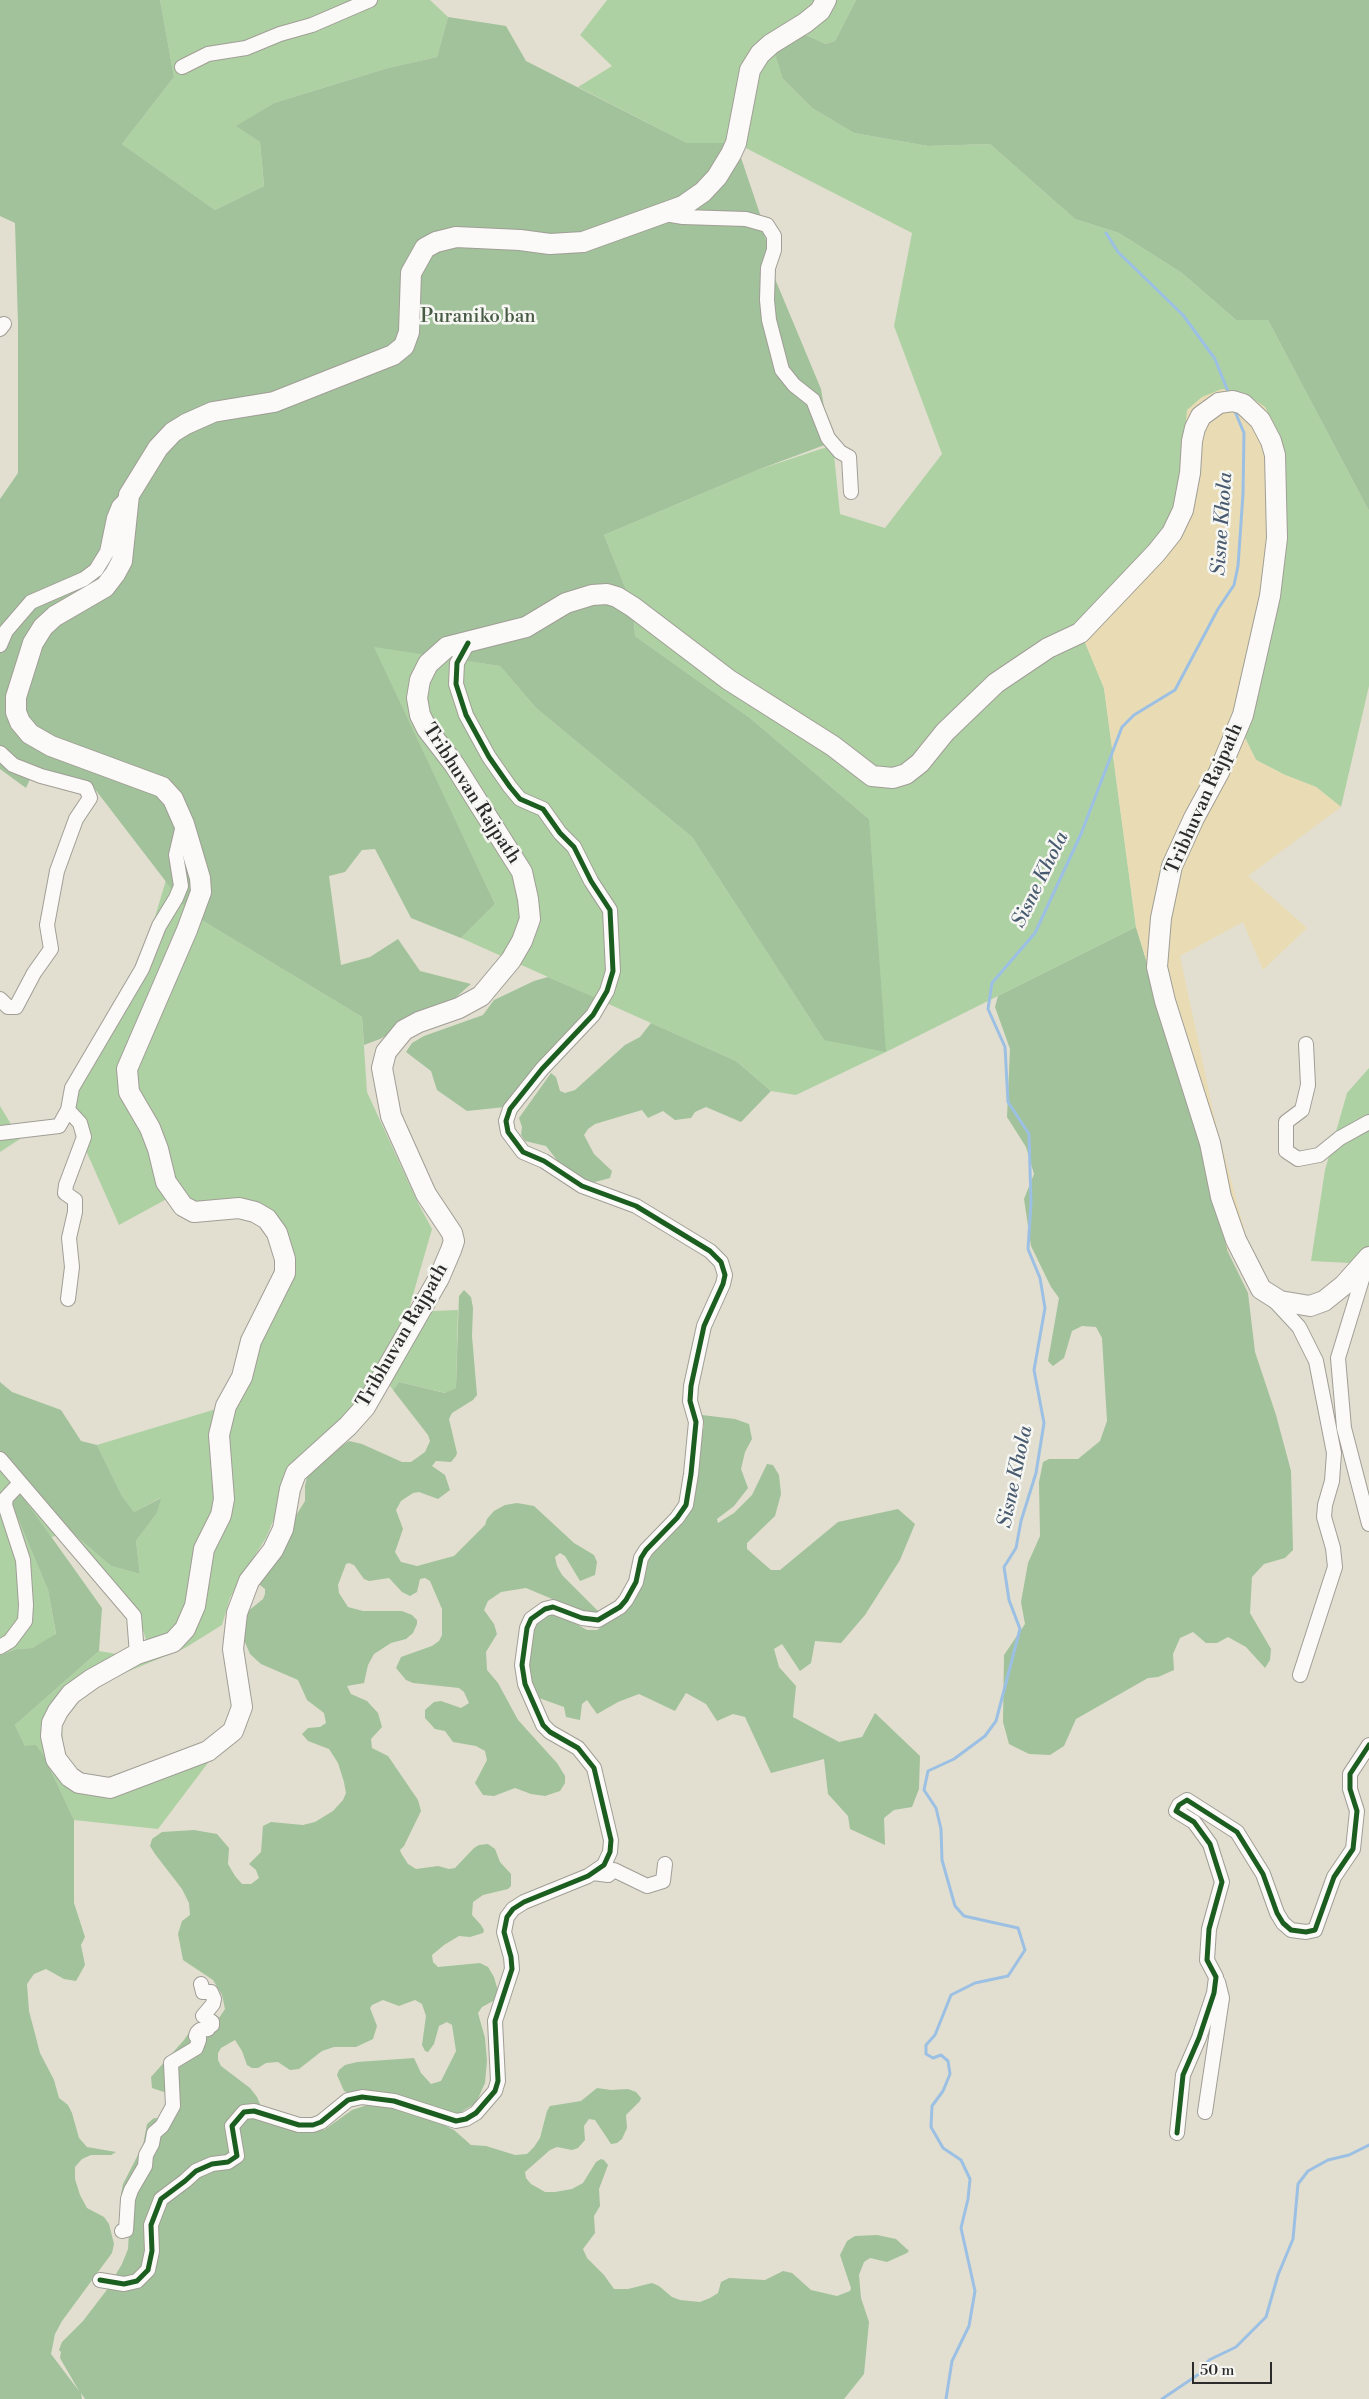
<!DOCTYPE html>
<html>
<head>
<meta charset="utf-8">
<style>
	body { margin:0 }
	#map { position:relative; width:1369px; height:2399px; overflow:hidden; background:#e2dfd0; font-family:"Libre Bodoni",serif }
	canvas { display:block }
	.scale { position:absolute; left:1192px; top:2362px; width:80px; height:22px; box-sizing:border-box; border:2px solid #2b2b2b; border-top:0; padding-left:6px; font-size:15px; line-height:18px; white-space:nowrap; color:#2b2b2b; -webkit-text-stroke:4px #f6f6f2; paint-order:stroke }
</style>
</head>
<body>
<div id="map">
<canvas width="1369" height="2399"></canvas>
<div class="scale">50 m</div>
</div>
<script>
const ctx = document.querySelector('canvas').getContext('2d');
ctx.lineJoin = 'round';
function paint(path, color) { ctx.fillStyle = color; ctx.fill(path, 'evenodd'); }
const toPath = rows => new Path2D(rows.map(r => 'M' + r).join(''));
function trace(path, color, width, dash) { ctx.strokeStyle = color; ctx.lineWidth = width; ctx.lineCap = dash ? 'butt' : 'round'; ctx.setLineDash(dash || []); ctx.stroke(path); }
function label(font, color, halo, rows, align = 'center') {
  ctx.font = font + ' "Libre Bodoni",serif'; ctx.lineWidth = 5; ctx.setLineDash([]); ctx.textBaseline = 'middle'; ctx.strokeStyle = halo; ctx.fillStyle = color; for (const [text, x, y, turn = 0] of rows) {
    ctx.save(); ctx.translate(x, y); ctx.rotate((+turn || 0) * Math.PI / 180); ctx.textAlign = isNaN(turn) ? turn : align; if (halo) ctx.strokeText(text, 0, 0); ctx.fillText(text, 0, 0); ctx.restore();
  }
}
paint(toPath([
	[160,0,430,0,448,17,437,57,388,68,274,103,237,126,260,142,264,186,215,210,122,144,174,77],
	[607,0,856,0,835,41,826,44,797,31,783,79,812,108,854,133,928,146,990,144,1075,219,1119,233,1182,273,1236,320,1268,320,1369,511,1369,686,1341,807,1316,787,1285,775,1256,760,1245,738,1271,630,1182,466,1176,501,1169,524,1084,640,1104,688,1136,927,886,1052,796,1095,771,1091,736,1061,461,938,495,904,373,646,500,666,536,708,692,837,824,1040,869,819,750,718,635,636,633,607,604,535,760,469,833,445,840,514,885,528,942,454,894,326,912,233,736,143,687,143,578,87,612,66,580,35],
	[166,880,190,913,362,1017,367,1092,418,1203,432,1229,408,1312,458,1310,456,1388,446,1393,399,1382,393,1390,378,1369,348,1414,283,1497,266,1538,243,1574,230,1598,222,1625,185,1648,112,1678,87,1691,61,1714,63,1742,67,1760,77,1775,97,1781,127,1776,229,1735,158,1829,74,1820,44,1756,25,1746,15,1725,99,1651,153,1660,136,1610,65,1534,51,1537,20,1493,11,1502,48,1590,56,1635,32,1648,17,1649,0,1655,0,1455,77,1537,111,1566,140,1574,136,1541,157,1513,160,1498,134,1512,122,1496,97,1445,226,1406,285,1273,267,1219,194,1212,174,1195,119,1225,68,1110,137,977],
	[1369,1068,1369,1264,1311,1261,1325,1170,1347,1093],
	[0,1106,20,1139,0,1152]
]), '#aed1a4');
paint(toPath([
	[0,0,160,0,174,77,122,144,215,210,264,186,260,142,236,126,274,103,388,68,437,57,448,17,506,26,526,61,687,143,736,143,761,217,773,274,821,389,830,443,760,469,604,535,633,607,635,636,750,718,869,819,886,1052,824,1040,692,837,536,708,500,666,374,647,495,904,461,938,411,918,375,849,362,850,345,872,329,876,341,965,370,957,398,939,420,971,471,984,454,999,380,1039,364,1045,362,1017,190,913,91,784,35,768,26,788,0,769,0,499,18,473,18,324,15,223,0,216],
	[856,0,1369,0,1369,511,1268,320,1236,320,1182,273,1119,233,1075,219,990,144,928,146,854,133,812,108,783,79,775,53,797,31,826,44,835,41],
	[1136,927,1185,1087,1228,1252,1248,1293,1255,1352,1276,1415,1291,1471,1293,1550,1285,1558,1264,1564,1252,1577,1250,1613,1271,1649,1270,1660,1265,1668,1246,1647,1228,1637,1217,1643,1206,1643,1193,1632,1180,1638,1173,1654,1174,1670,1158,1677,1148,1678,1076,1719,1064,1746,1050,1755,1029,1754,1009,1744,1003,1722,1004,1655,1025,1624,1021,1602,1028,1563,1040,1536,1039,1482,1043,1462,1049,1459,1078,1459,1100,1441,1107,1421,1102,1338,1096,1327,1082,1326,1072,1331,1064,1358,1053,1366,1048,1361,1059,1298,1051,1287,1031,1246,1024,1199,1034,1174,1026,1147,1007,1117,1010,1049,995,1007,998,996],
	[548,977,596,998,572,1030,521,1083,505,1107,467,1111,437,1090,431,1071,406,1052,412,1043,424,1036,483,1015,494,1000,534,981],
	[651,1023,736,1061,771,1091,741,1122,706,1107,695,1112,691,1118,675,1120,663,1111,648,1118,642,1110,595,1124,588,1129,584,1135,594,1154,612,1171,610,1178,595,1182,583,1181,560,1164,546,1146,525,1141,521,1135,522,1127,519,1118,551,1073,556,1077,560,1091,565,1093,575,1090,625,1045,640,1037],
	[464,1290,471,1297,473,1308,472,1336,477,1395,473,1400,452,1413,449,1419,457,1453,456,1456,451,1462,436,1461,432,1466,445,1475,450,1490,438,1499,419,1492,413,1493,401,1501,396,1510,403,1529,395,1552,401,1562,417,1566,454,1556,485,1525,487,1519,494,1511,505,1505,517,1503,534,1506,574,1543,594,1555,597,1562,595,1575,580,1581,565,1556,560,1553,555,1557,557,1566,562,1575,600,1613,595,1617,526,1588,501,1592,488,1601,484,1610,494,1624,497,1634,486,1652,487,1670,498,1683,518,1720,557,1763,565,1776,565,1783,560,1791,545,1796,531,1794,515,1788,494,1796,483,1795,475,1783,487,1760,485,1751,476,1746,453,1742,445,1731,435,1729,425,1718,425,1710,434,1702,441,1701,461,1708,469,1703,464,1692,459,1688,413,1683,406,1680,396,1668,401,1657,432,1646,439,1641,442,1635,442,1609,430,1581,425,1578,420,1579,417,1592,410,1596,402,1592,389,1578,369,1581,364,1579,354,1565,349,1563,346,1564,338,1585,339,1593,348,1607,363,1611,402,1611,412,1615,417,1620,417,1624,413,1633,406,1639,391,1643,374,1654,368,1665,364,1683,347,1686,351,1694,367,1701,378,1713,382,1727,371,1739,372,1748,388,1756,418,1800,421,1811,404,1846,400,1850,401,1853,408,1864,416,1869,438,1866,449,1869,455,1868,474,1848,479,1845,488,1844,495,1849,500,1862,511,1874,511,1886,508,1889,483,1895,473,1902,472,1915,481,1925,484,1930,483,1933,470,1937,459,1936,444,1945,432,1955,433,1962,438,1967,480,1963,488,1967,494,1977,498,1991,495,2000,482,2007,478,2013,485,2038,487,2061,485,2083,476,2103,458,2114,401,2101,362,2097,344,2091,337,2075,339,2070,345,2065,357,2062,414,2058,421,2073,431,2084,441,2081,456,2051,452,2025,447,2022,439,2026,434,2044,428,2052,425,2051,422,2045,426,2016,422,2004,415,2000,399,2006,383,2000,372,2005,370,2008,377,2026,373,2039,356,2047,334,2047,322,2051,299,2069,290,2070,278,2062,266,2063,258,2068,252,2068,247,2065,242,2051,235,2040,221,2048,218,2053,218,2060,221,2066,250,2088,257,2097,264,2114,294,2131,324,2130,352,2110,373,2103,393,2106,434,2120,454,2130,471,2145,486,2146,515,2155,527,2154,534,2147,540,2138,547,2111,550,2106,581,2101,597,2088,611,2090,628,2089,636,2092,641,2098,640,2101,626,2115,627,2128,622,2139,617,2143,611,2144,595,2120,589,2119,584,2126,585,2140,578,2148,572,2150,557,2147,550,2150,525,2172,526,2178,531,2184,545,2192,555,2192,572,2189,583,2183,596,2162,601,2159,604,2160,608,2165,599,2189,600,2206,594,2216,595,2233,583,2249,587,2258,604,2275,614,2289,628,2289,652,2283,659,2286,672,2297,680,2300,700,2302,710,2298,718,2293,721,2282,729,2278,765,2280,783,2271,792,2273,811,2290,837,2296,850,2291,851,2288,840,2255,847,2241,855,2236,877,2235,896,2239,909,2251,907,2253,887,2262,870,2258,864,2262,859,2275,861,2298,869,2322,864,2374,844,2399,85,2399,81,2393,82,2399,0,2399,0,1655,17,1649,32,1648,56,1634,48,1590,11,1502,20,1493,102,1608,99,1651,15,1725,25,1746,36,1745,44,1756,74,1820,74,1903,85,1937,81,1945,85,1965,76,1981,64,1979,46,1969,34,1974,27,1984,29,2011,40,2053,54,2080,59,2098,68,2105,72,2113,79,2138,87,2147,116,2152,111,2155,91,2155,82,2159,75,2167,75,2179,80,2195,87,2208,104,2217,109,2224,114,2244,112,2253,62,2321,55,2334,51,2354,79,2391,60,2358,61,2352,59,2350,62,2342,83,2321,106,2291,122,2264,128,2249,129,2232,121,2194,123,2184,143,2145,147,2124,154,2118,163,2119,175,2114,181,2107,179,2097,152,2088,151,2077,184,2040,195,2024,219,2018,225,2009,222,1995,213,1980,183,1960,178,1934,182,1921,190,1915,189,1903,182,1889,155,1854,150,1846,152,1839,162,1832,194,1830,217,1834,229,1848,228,1864,235,1876,242,1884,251,1884,259,1878,256,1870,249,1864,261,1852,263,1826,271,1822,303,1825,315,1822,333,1811,343,1800,346,1793,344,1782,338,1763,329,1749,308,1741,302,1734,308,1728,320,1727,326,1723,324,1713,307,1700,298,1680,261,1664,250,1654,244,1640,247,1612,263,1599,265,1594,265,1589,260,1585,252,1584,275,1556,285,1550,292,1522,305,1501,305,1486,309,1468,349,1441,362,1444,402,1462,411,1462,425,1452,430,1441,428,1435,393,1390,399,1382,445,1393,456,1388,459,1296],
	[0,1382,12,1392,61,1410,81,1441,97,1445,122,1496,134,1512,161,1498,157,1513,136,1541,140,1574,111,1566,77,1537,0,1455],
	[702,1415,735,1419,749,1424,752,1439,745,1452,741,1469,748,1488,734,1506,717,1519,718,1523,734,1513,752,1495,767,1464,773,1465,779,1475,781,1494,775,1516,747,1543,747,1549,771,1570,780,1570,838,1522,898,1509,915,1524,900,1560,865,1615,841,1643,815,1641,811,1663,800,1671,782,1644,774,1649,779,1667,796,1686,793,1717,839,1742,862,1737,875,1713,920,1756,919,1789,912,1807,894,1810,884,1818,885,1845,850,1829,848,1816,828,1794,824,1759,771,1773,745,1717,733,1714,717,1721,706,1704,686,1693,675,1711,639,1694,618,1702,597,1714,587,1700,582,1704,580,1720,566,1717,564,1707,539,1698,532,1690,529,1663,532,1626,553,1611,587,1630,597,1630,627,1609,639,1592,651,1552,681,1519,699,1437,704,1427]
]), '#a1c29a');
paint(toPath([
	[1222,389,1245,393,1265,407,1275,425,1285,468,1271,630,1245,738,1256,760,1285,775,1316,787,1341,807,1248,876,1307,928,1263,970,1243,922,1180,956,1215,1120,1249,1247,1228,1252,1185,1087,1136,927,1104,688,1084,640,1169,524,1176,501,1182,466,1187,410,1202,397]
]), '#e9dcb4');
trace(toPath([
	[1106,233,1118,252,1183,315,1215,359,1229,394],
	[946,2399,952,2361,969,2326,975,2291,961,2228,968,2199,970,2179,961,2160,943,2148,931,2127,932,2106,943,2091,950,2074,948,2061,941,2055,933,2058,926,2054,926,2045,935,2035,951,1995,975,1983,1008,1976,1025,1950,1018,1928,964,1916,955,1906,942,1860,941,1829,936,1808,924,1790,928,1771,954,1759,985,1736,996,1721,1020,1629,1009,1600,1004,1567,1016,1548,1021,1521,1036,1473,1044,1423,1034,1370,1045,1308,1040,1278,1028,1249,1031,1203,1029,1134,1008,1102,1005,1047,988,1009,992,983,1035,933,1081,834,1122,727,1134,715,1175,690,1218,609,1234,585,1238,566,1243,494,1244,433,1234,409],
	[1162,2399,1199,2374,1209,2360,1236,2347,1266,2317,1278,2275,1293,2239,1298,2184,1308,2171,1328,2160,1349,2155,1369,2145]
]), '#9cc0e4', 3);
const minor = toPath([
	[182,67,208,54,246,48,280,34,312,25,370,0],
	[665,214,683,217,746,219,767,225,774,236,774,250,768,268,767,300,769,320,782,370,794,385,813,400,828,438,840,452,849,457,851,492],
	[0,329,4,324],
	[0,645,6,631,31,602,84,579,96,570,107,552,114,518,119,506,129,496],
	[0,753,13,765,41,776,86,788,90,798,76,819,57,871,47,925,51,949,34,973,16,1007,8,1007,0,999],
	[1306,1044,1308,1085,1302,1110,1286,1122,1286,1151,1298,1159,1319,1155,1340,1138,1369,1122],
	[68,1110,80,1123,84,1137,66,1185,65,1193,75,1200,75,1212,69,1238,72,1267,68,1299],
	[0,1133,59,1126,68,1110,72,1088,142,969,159,926,176,898,181,886,176,855,183,825],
	[1367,1263,1338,1358,1344,1428,1369,1524],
	[1273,1299,1299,1327,1316,1361,1334,1453,1332,1481,1325,1505,1324,1517,1333,1548,1335,1567,1300,1675],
	[0,1459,134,1616,137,1654],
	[0,1647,10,1641,25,1621,26,1605,23,1560,5,1505,6,1498,20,1483],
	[593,1873,608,1875,614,1870,647,1886,663,1881,665,1864],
	[1205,2112,1222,1998,1218,1982],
	[1177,2133,1183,2075,1199,2038,1214,1993,1216,1977,1207,1960,1209,1929,1222,1882,1210,1844,1194,1822,1176,1811,1179,1805,1187,1800,1237,1832,1263,1874,1277,1913,1283,1923,1291,1930,1306,1932,1315,1930,1334,1877,1353,1849,1357,1811,1350,1789,1350,1774,1369,1745],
	[122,2231,126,2230,128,2199,131,2190,145,2166,146,2155,152,2144,154,2133,162,2126,173,2106,171,2063,196,2048,199,2040,199,2037,196,2036,197,2033,200,2030,208,2029,207,2028,212,2025,212,2022,203,2016,213,2004,214,1999,211,1992,203,1992,201,1984],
	[100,2280,124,2284,137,2281,148,2270,152,2251,151,2225,161,2199,185,2181,196,2171,212,2164,228,2162,237,2156,232,2126,244,2112,254,2111,299,2125,313,2125,321,2122,348,2100,362,2097,394,2101,456,2121,466,2119,476,2113,495,2091,498,2081,495,2021,512,1969,511,1957,504,1932,507,1917,513,1909,524,1902,588,1876,604,1865,610,1852,611,1840,594,1768,578,1748,550,1732,543,1725,525,1684,522,1665,527,1628,531,1619,545,1609,553,1607,582,1618,598,1620,620,1607,626,1600,636,1582,641,1558,646,1550,677,1518,686,1505,691,1474,696,1422,690,1401,691,1386,704,1326,723,1284,725,1275,721,1262,710,1251,636,1206,582,1186,544,1161,523,1152,508,1132,506,1121,510,1109,542,1069,593,1015,607,991,613,971,610,910,591,881,574,847,560,833,543,809,520,799,510,787,489,757,466,715,456,684,457,663,468,643]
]);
const highway = toPath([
	[826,0,820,11,805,23,771,44,760,54,750,70,736,143,731,154,717,177,703,192,683,206,583,242,550,244,520,240,456,237,436,242,425,248,411,273,409,332,404,346,393,355,274,402,213,412,186,424,173,432,158,448,129,495,122,561,115,574,105,587,55,616,43,627,33,643,16,697,16,712,20,722,30,734,51,746,162,787,173,799,184,824,200,878,201,892,187,930,127,1069,129,1092,150,1128,158,1149,166,1182,183,1206,194,1212,239,1208,255,1212,267,1219,277,1233,285,1259,285,1273,251,1341,242,1377,226,1406,219,1435,224,1499,221,1515,204,1549,195,1606,185,1629,173,1642,137,1654,92,1679,71,1694,58,1711,52,1723,51,1736,56,1759,70,1777,79,1783,110,1788,208,1751,233,1731,242,1707,233,1649,237,1613,249,1581,273,1550,283,1529,290,1489,296,1473,348,1426,365,1407,439,1278,451,1250,454,1241,452,1233,426,1194,391,1116,382,1068,386,1052,404,1030,419,1022,459,1008,481,996,511,960,522,941,530,919,528,899,522,872,454,764,427,729,420,715,417,698,420,680,428,664,447,647,526,627,566,603,592,595,607,594,617,597,633,607,729,680,833,746,872,776,893,778,906,774,920,763,945,732,996,683,1048,648,1080,633,1156,553,1172,533,1183,510,1190,473,1192,441,1195,428,1201,416,1219,403,1233,401,1243,404,1260,420,1271,441,1275,455,1277,538,1270,596,1243,715,1219,772,1194,818,1172,866,1161,918,1157,967,1165,1001,1210,1143,1221,1197,1236,1240,1261,1289,1280,1301,1310,1306,1324,1301,1344,1285,1369,1257]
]);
trace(minor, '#a09e96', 16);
trace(highway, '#a09e96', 22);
trace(minor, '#fbfaf8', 14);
trace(highway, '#fbfaf8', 20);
trace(toPath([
	[1177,2133,1183,2075,1199,2038,1214,1993,1216,1977,1207,1960,1209,1929,1222,1882,1210,1844,1194,1822,1176,1811,1179,1805,1187,1800,1237,1832,1263,1874,1277,1913,1283,1923,1291,1930,1306,1932,1315,1930,1334,1877,1353,1849,1357,1811,1350,1789,1350,1774,1369,1745],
	[100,2280,124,2284,137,2281,148,2270,152,2251,151,2225,161,2199,185,2181,196,2171,212,2164,228,2162,237,2156,232,2126,244,2112,254,2111,299,2125,313,2125,321,2122,348,2100,362,2097,394,2101,456,2121,466,2119,476,2113,495,2091,498,2081,495,2021,512,1969,511,1957,504,1932,507,1917,513,1909,524,1902,588,1876,604,1865,610,1852,611,1840,594,1768,578,1748,550,1732,543,1725,525,1684,522,1665,527,1628,531,1619,545,1609,553,1607,582,1618,598,1620,620,1607,626,1600,636,1582,641,1558,646,1550,677,1518,686,1505,691,1474,696,1422,690,1401,691,1386,704,1326,723,1284,725,1275,721,1262,710,1251,636,1206,582,1186,544,1161,523,1152,508,1132,506,1121,510,1109,542,1069,593,1015,607,991,613,971,610,910,591,881,574,847,560,833,543,809,520,799,510,787,489,757,466,715,456,684,457,663,468,643]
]), '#1b5e20', 5);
label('19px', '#465a44', '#f6f6f2', [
	["Puraniko ban",478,317]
]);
label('19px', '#2b2b2b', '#f6f6f2', [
	["Tribhuvan Rajpath",471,794,57],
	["Tribhuvan Rajpath",1205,799,-66],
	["Tribhuvan Rajpath",403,1336,-60]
]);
label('italic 20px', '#485a6f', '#f6f6f2', [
	["Sisne Khola",1223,524,-86],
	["Sisne Khola",1041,880,-64],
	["Sisne Khola",1016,1477,-78]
]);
</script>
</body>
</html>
